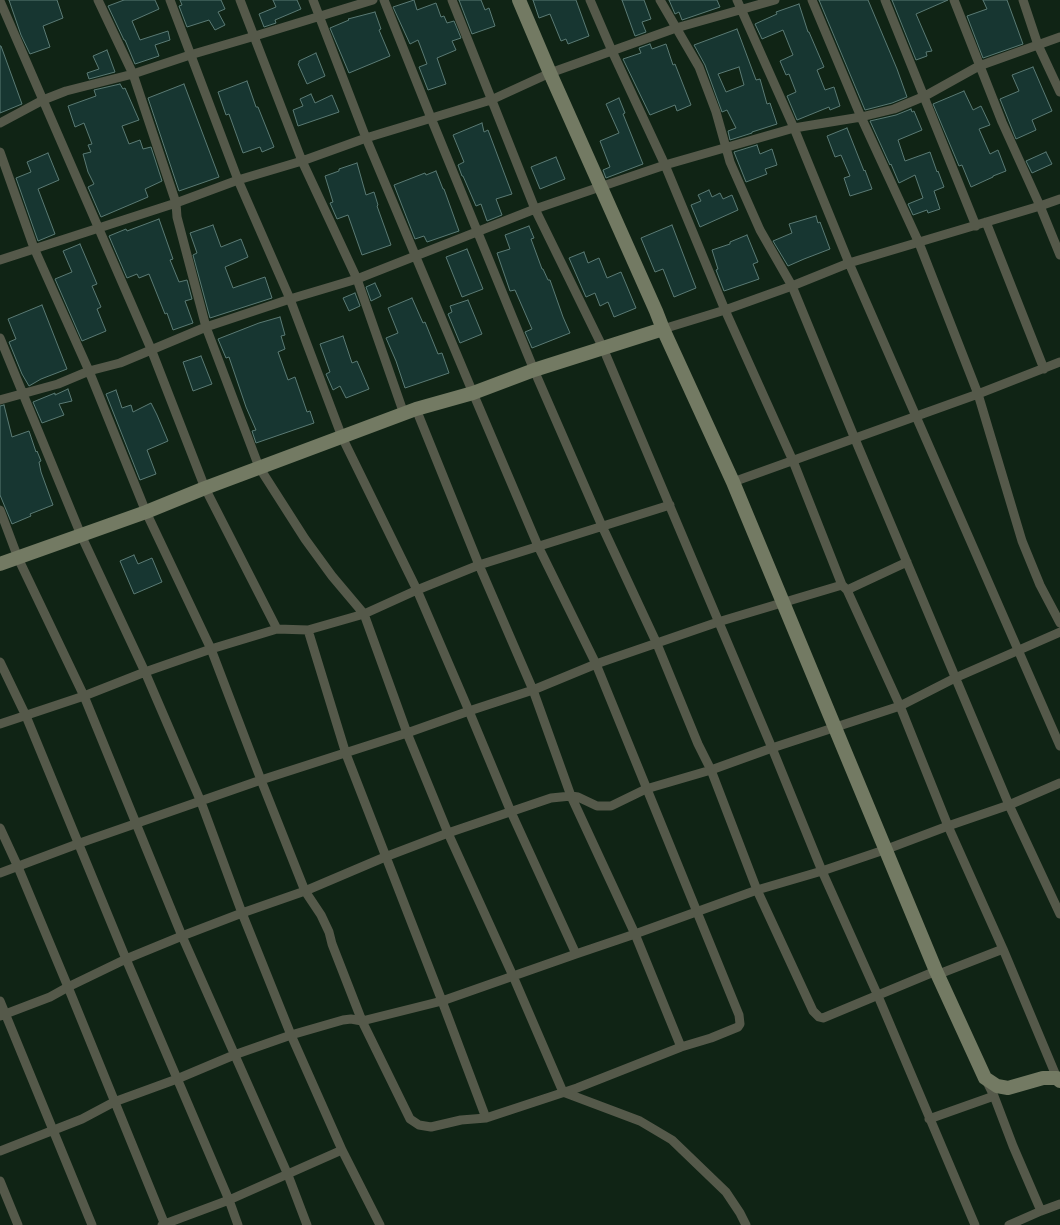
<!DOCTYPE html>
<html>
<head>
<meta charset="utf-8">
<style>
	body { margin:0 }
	canvas { display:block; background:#102415 }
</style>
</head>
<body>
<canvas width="1060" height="1225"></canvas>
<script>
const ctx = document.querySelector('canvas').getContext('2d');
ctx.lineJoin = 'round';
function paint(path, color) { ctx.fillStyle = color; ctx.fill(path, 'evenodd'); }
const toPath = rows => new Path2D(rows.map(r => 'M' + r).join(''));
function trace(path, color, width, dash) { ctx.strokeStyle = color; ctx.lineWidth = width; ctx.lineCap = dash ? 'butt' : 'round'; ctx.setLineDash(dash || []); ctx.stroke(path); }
const building = toPath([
	[9,0,57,0,63,18,43,26,50,47,30,54,21,35,9,0],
	[124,0,155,0,159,9,132,21,140,40,168,31,170,40,155,45,159,56,135,64,125,40,124,40,108,6,124,0],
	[180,0,221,0,225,9,218,12,225,25,215,30,209,20,187,27,179,6,182,5,180,0],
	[273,0,297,0,301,9,275,20,276,23,264,27,259,14,276,7,273,0],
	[414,0,417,10,436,3,441,17,444,16,447,23,454,21,461,38,452,41,456,50,437,58,446,84,428,90,419,67,427,64,418,40,410,44,393,7,414,0],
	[459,0,481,0,485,10,489,8,495,26,472,34,459,0],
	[533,0,576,0,589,36,568,44,566,39,561,41,550,14,539,18,533,0],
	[622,0,644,0,651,19,642,22,646,32,635,36,622,0],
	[669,0,717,0,720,7,682,20,679,12,675,14,669,0],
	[819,0,868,0,897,69,907,97,892,103,865,110,819,0],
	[892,0,948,0,916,14,932,51,926,52,927,56,916,60,892,0],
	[983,0,1007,0,1023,44,983,58,967,16,987,9,983,0],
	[799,4,808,32,809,32,824,67,817,70,825,90,834,87,840,106,830,110,829,107,797,120,787,96,796,92,789,74,786,75,780,61,793,55,783,30,762,39,755,24,777,14,776,12,799,4],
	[375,12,381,29,379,30,390,56,349,73,330,28,349,20,348,19,375,12],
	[737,29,756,80,760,79,767,104,770,103,777,124,752,132,752,133,730,140,728,131,736,128,727,110,722,112,705,65,694,45,737,29],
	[739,67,744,85,726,92,718,74,739,67],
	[650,44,652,49,666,44,673,65,675,64,691,105,677,111,675,105,650,115,623,59,641,53,639,48,650,44],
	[0,46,1,46,22,104,0,113,0,46],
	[107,50,115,72,89,79,87,73,99,69,93,56,107,50],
	[316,53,325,76,307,84,298,64,299,63,299,61,316,53],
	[1033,67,1052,111,1032,120,1036,130,1016,139,1000,99,1019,91,1012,75,1033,67],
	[247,81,256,107,258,107,274,147,262,152,260,147,243,153,229,114,226,115,218,92,247,81],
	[120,84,123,89,125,88,139,120,122,126,129,144,140,140,143,149,151,147,162,181,145,189,148,197,101,217,88,187,94,184,88,172,83,154,91,152,88,145,92,144,84,123,75,127,68,106,96,96,94,90,120,84],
	[184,84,219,177,179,191,148,98,184,84],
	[964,91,973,110,981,106,990,125,979,129,990,154,998,150,1006,171,993,176,993,177,971,187,962,165,959,166,933,104,964,91],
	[311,94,315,103,332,95,339,112,298,126,293,110,303,106,300,99,311,94],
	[619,98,625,113,623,114,643,164,606,178,603,170,610,167,600,141,619,133,606,104,619,98],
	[911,109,912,112,914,111,922,130,898,140,905,161,930,152,937,172,938,171,944,187,934,191,940,209,928,213,927,210,913,215,908,204,923,198,915,175,899,183,891,164,890,165,870,121,896,115,911,109],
	[482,123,484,132,488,130,512,194,496,199,502,215,487,221,481,204,476,206,463,176,462,176,458,165,464,162,453,135,482,123],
	[847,128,864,171,865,170,872,189,850,196,844,178,850,176,841,155,835,157,827,136,847,128],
	[757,145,760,154,772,149,777,165,765,169,767,174,746,182,734,152,757,145],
	[1046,152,1052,164,1032,173,1026,161,1046,152],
	[48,153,59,180,38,189,55,234,38,241,16,178,31,172,27,162,48,153],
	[556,157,565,179,540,189,531,167,556,157],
	[357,163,366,195,374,192,378,205,377,206,391,245,362,255,348,215,337,219,330,203,333,202,325,176,339,171,339,169,357,163],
	[436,171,443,189,444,189,459,231,427,242,424,236,415,239,394,185,425,173,426,175,436,171],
	[709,190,712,197,720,193,723,199,732,195,738,210,700,227,691,205,701,201,698,195,709,190],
	[816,216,818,223,820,222,830,249,804,259,788,266,773,241,792,233,789,224,816,216],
	[159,219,173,259,170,260,179,282,187,280,192,299,185,301,193,323,173,330,167,313,165,314,149,274,139,278,137,274,127,278,109,236,126,229,127,231,159,219],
	[213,225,221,247,241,239,248,257,225,267,233,288,265,277,272,298,210,318,193,255,197,253,190,233,213,225],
	[672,225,696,288,674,297,663,269,655,272,641,238,672,225],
	[529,226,534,238,531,239,542,269,543,269,548,280,550,280,563,317,570,333,532,348,525,332,532,329,515,290,510,291,497,253,510,249,505,235,529,226],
	[747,235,758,262,753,264,759,279,724,291,716,270,718,269,712,250,730,244,730,242,747,235],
	[80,244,97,284,92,286,101,307,97,309,106,331,82,341,55,279,72,272,63,251,80,244],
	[467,249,483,289,462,297,446,257,467,249],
	[584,252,588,263,599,258,607,278,621,272,636,308,614,317,608,302,600,306,595,293,586,297,569,258,584,252],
	[375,283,381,296,371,301,366,287,375,283],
	[355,293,360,306,349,311,343,298,355,293],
	[412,298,423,323,425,322,438,354,442,353,449,373,405,388,396,361,386,338,398,333,388,308,412,298],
	[468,300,482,334,460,343,448,314,452,312,450,306,468,300],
	[42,305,67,369,41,379,29,386,22,374,9,342,16,339,8,319,42,305],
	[280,317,285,335,281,336,285,349,278,352,288,380,295,377,307,412,310,411,314,423,256,443,252,431,256,430,246,407,229,357,226,358,218,339,259,323,280,317],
	[343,336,352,363,357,361,369,389,346,398,340,386,333,390,326,374,330,372,320,344,343,336],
	[201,356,212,384,193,391,183,362,201,356],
	[68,389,72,401,59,404,64,415,42,423,33,402,55,393,55,395,68,389],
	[116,390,122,408,131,405,133,412,151,403,157,415,168,441,147,450,156,474,140,480,106,394,116,390],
	[4,405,12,437,29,431,36,452,37,451,41,461,39,462,41,472,53,505,30,514,31,516,12,524,0,495,0,406,4,405],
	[134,555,138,564,152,558,162,582,134,594,120,561,134,555]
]);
paint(building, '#173631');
trace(building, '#5a7a74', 1);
trace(toPath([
	[98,0,133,74,176,203,177,217,206,327,259,467,305,539,332,576,364,614,407,733,448,833,513,976,563,1092,640,1121,672,1140,726,1192,740,1213,746,1225],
	[170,0,238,180,290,299,342,437,417,590,469,711,511,812,576,954],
	[240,0,302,161,357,279,404,414],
	[384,0,431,118,534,370,602,526,657,644,698,744,711,770,757,890,813,1011,819,1017,823,1018,936,971],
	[452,0,535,209,603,348,772,748,822,871,878,996,975,1225],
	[590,0,612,51,665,165,725,310,793,461,842,585,847,590,900,706,948,826,1003,949,1057,1078],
	[660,0,699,67,716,112,730,162,760,230,792,286,855,439,1009,805,1060,914],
	[737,0,794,128,849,263,1060,746],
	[812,0,861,117,919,243,978,394,1022,541,1040,585,1060,623],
	[885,0,976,226],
	[954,0,1002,122,1040,206,1060,255],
	[1023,0,1038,45,1060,92],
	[0,1,151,349,205,488,277,629],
	[0,123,43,100,66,91,133,74,190,55,255,36,373,0],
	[0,152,34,248,89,371,146,512,211,649,261,780,305,891,321,915,329,932,332,944,362,1021,410,1119,419,1125,431,1127,461,1120,486,1118,577,1088,681,1047,711,1038,738,1027,740,1024,739,1015,596,664,538,546,473,393,366,138,313,0],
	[986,222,1044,369],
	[0,260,176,203,238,180,302,161,366,138,491,100,550,73,676,28,775,0],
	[663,329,725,310,792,286,849,263,1040,206,1060,199],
	[0,338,81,535,145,672,201,802,242,913,291,1035,342,1150,380,1225],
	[0,400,58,384,89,371,120,363,206,327,290,299,357,279,535,209,665,165,794,128,861,117,894,109,925,96,979,66,1060,37],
	[416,409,479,565,533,690,571,796,635,934,681,1047],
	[733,482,978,394,1060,362],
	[0,510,18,558,84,696,182,936,288,1175,307,1225],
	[847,590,907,562],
	[308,630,346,754,442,1001,486,1118],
	[0,662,26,716,126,959,229,1200,238,1225],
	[0,724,84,696,145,672,211,649,277,629,308,630,364,614,417,590,479,565,670,505],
	[0,828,18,867,68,987,165,1225],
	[0,873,80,843,261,780,407,733,469,711,533,690,596,664,718,622,842,585],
	[939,974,1003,949],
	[0,1001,92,1225],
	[0,1016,50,997,68,987,126,959,182,936,242,913,305,891,385,857,448,833,551,798,571,796,578,797,597,806,611,806,646,789,711,770,772,748,900,706,955,678,1060,632],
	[987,1082,994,1096,1013,1146,1041,1211],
	[929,1119,994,1096],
	[0,1151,82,1119,114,1102,177,1079,234,1055,291,1035,343,1020,351,1019,362,1021,442,1001,576,954,635,934,757,890,822,871,887,849,948,826,1009,805,1060,783],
	[0,1181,18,1225],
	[162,1225,229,1200,342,1150],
	[1009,1225,1041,1211,1060,1204]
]), '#55594a', 9);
trace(toPath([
	[519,0,550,73,656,311,663,329,733,482,936,971,985,1078,997,1086,1008,1088,1043,1078,1057,1078,1060,1081],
	[0,564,146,512,205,488,416,409,473,393,534,370,663,329]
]), '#737a63', 14);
</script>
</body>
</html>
